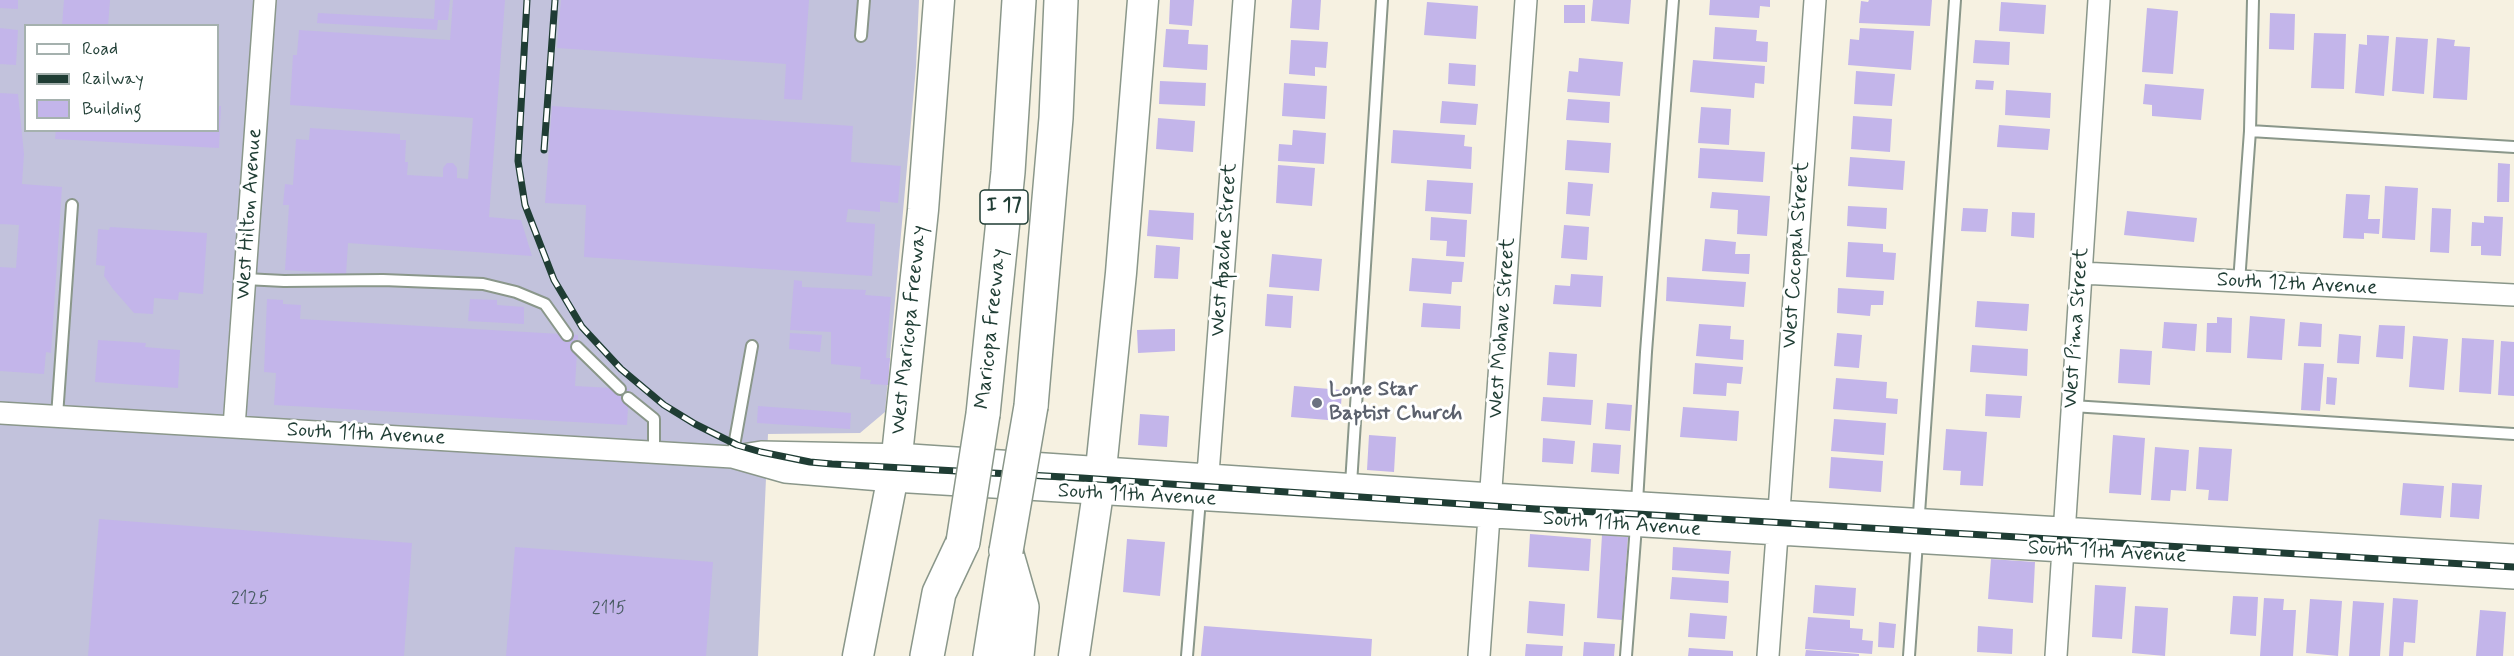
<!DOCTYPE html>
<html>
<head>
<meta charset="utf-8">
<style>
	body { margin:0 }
	#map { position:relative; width:2514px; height:656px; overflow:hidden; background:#f6f1e1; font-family:Mynerve,sans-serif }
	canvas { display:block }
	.legend { position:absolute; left:24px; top:24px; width:195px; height:108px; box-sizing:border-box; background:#fff; border:2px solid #a5b1ae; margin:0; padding:8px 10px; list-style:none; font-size:18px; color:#1f3d34 }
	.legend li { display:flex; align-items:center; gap:12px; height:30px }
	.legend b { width:30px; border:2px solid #a5b1ae }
</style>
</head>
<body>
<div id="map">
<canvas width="2514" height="656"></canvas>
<ul class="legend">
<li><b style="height:8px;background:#fff"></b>Road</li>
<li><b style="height:8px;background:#1f3d34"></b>Railway</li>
<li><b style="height:16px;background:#c3b5ea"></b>Building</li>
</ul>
</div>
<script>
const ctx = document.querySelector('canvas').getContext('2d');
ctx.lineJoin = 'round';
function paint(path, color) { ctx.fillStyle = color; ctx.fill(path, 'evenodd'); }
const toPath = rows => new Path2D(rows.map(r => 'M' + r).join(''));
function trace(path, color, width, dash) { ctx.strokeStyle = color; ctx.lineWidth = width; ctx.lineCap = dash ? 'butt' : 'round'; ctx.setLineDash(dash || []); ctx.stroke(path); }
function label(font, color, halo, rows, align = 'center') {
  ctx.font = font + ' Mynerve,sans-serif'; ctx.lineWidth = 6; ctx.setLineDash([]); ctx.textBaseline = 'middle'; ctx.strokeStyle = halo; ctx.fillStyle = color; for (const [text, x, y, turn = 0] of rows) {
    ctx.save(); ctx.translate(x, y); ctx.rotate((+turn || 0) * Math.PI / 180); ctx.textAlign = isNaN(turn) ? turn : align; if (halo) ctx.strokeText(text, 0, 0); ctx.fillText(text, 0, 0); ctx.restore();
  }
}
paint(toPath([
	[0,0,919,0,916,67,885,412,860,433,768,434,758,656,0,656],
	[26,26,218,26,218,130,26,130]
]), '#c2c2dc');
paint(toPath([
	[0,0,18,0,18,9,0,8],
	[64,0,110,0,108,26,62,26],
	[435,0,450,0,448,20,438,20,437,30,317,23,318,13,434,19],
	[453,0,505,0,489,217,521,220,532,256,348,243,346,274,285,270,289,205,283,205,285,184,293,185,296,139,309,140,310,128,400,134,400,140,406,140,405,162,408,162,407,175,443,177,443,168,447,163,453,163,457,168,457,178,468,179,473,118,290,105,293,55,297,55,299,30,450,40],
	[561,0,809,0,802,100,784,99,786,64,557,48],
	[1170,0,1194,0,1192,26,1169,24],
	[1292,0,1321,0,1319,30,1290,28],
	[1593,0,1631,0,1629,24,1591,21],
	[1710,0,1770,0,1770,7,1760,6,1759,18,1709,15],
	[1869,0,1932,0,1930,26,1859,23,1861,1,1868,2],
	[1427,2,1478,6,1476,39,1424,35],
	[2001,2,2046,5,2044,34,1999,31],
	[1564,5,1585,5,1585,23,1564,23],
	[2147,8,2178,11,2173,74,2142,72],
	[2270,13,2295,14,2294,50,2269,49],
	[1715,27,1757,30,1756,41,1768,42,1767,62,1713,59],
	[0,28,18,30,16,65,0,64],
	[1860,28,1914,31,1911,70,1848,65,1850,39,1859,40],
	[1166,29,1189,30,1188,44,1208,45,1207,70,1163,67],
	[2314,33,2346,34,2344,89,2311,88],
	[2367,35,2389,36,2384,96,2355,93,2359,44,2367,45],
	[2396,37,2428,39,2424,94,2392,91],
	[2437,38,2455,40,2454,46,2470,47,2467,100,2433,98],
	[1291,40,1328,42,1326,68,1315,67,1315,76,1289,74],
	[1975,40,2010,42,2009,65,1973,63],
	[1579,58,1623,62,1620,96,1567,92,1569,71,1578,72],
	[1693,60,1765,66,1764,84,1755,83,1754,98,1690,92],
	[1449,63,1476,65,1475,86,1448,84],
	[1856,71,1895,74,1892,106,1854,104],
	[1976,80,1994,81,1993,90,1975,89],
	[1160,81,1206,83,1205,106,1159,104],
	[1284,83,1327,86,1325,119,1282,116],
	[2145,84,2204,89,2201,120,2152,116,2152,105,2143,104],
	[2006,90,2051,93,2050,118,2005,115],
	[0,93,18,94,24,154,22,184,62,187,51,353,46,352,44,374,0,371,0,267,16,268,19,225,0,224],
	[1568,99,1610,102,1609,123,1566,120],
	[1442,101,1478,104,1476,125,1440,123],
	[218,106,221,106,219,148,55,139,56,130,218,130],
	[552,106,853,126,851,162,901,166,898,203,880,201,880,212,848,209,846,222,875,224,872,276,584,257,586,205,545,203],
	[1701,107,1731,109,1729,145,1698,143],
	[1853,116,1892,119,1890,152,1851,149],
	[1158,118,1195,121,1193,152,1156,149],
	[1999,125,2050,129,2048,150,1997,147],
	[1293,130,1326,133,1324,164,1278,161,1279,144,1292,145],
	[1393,130,1465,135,1464,146,1472,147,1471,169,1391,163],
	[1567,140,1611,143,1609,173,1565,170],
	[1700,148,1765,152,1763,182,1698,178],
	[1850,157,1905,161,1903,190,1848,186],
	[2498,163,2510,164,2509,202,2497,202],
	[1278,165,1315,168,1312,206,1276,203],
	[1427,180,1473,183,1471,214,1425,211],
	[1568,182,1593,184,1590,216,1566,214],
	[2385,186,2418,188,2415,240,2382,238],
	[1712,192,1770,196,1767,236,1737,234,1738,210,1710,208],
	[2346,194,2370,195,2368,219,2380,219,2379,234,2364,233,2364,239,2343,238],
	[1848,206,1887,208,1886,229,1847,226],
	[1963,208,1988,209,1986,232,1961,231],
	[2432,208,2451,209,2449,253,2430,252],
	[1149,210,1194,213,1193,240,1147,236],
	[2127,211,2197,218,2194,242,2124,235],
	[2012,212,2035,213,2034,238,2011,236],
	[2484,216,2503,217,2501,256,2481,255,2481,246,2471,246,2472,222,2484,223],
	[1431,217,1467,220,1465,257,1446,256,1447,241,1430,240],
	[1564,225,1589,227,1587,260,1561,258],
	[110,227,207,233,203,294,179,292,178,300,154,298,153,314,134,313,113,289,104,276,105,266,96,265,98,229,109,230],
	[1705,239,1736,242,1735,254,1750,254,1749,274,1702,271],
	[1848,242,1883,244,1883,252,1896,253,1894,280,1846,277],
	[1156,245,1180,247,1178,279,1154,278],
	[1272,254,1322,259,1319,291,1269,287],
	[1412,258,1464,262,1462,282,1452,282,1451,294,1409,291],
	[1571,274,1603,276,1601,307,1553,304,1555,285,1570,286],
	[1667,277,1746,282,1744,307,1666,301],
	[794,280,802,281,802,287,866,290,865,295,891,297,886,358,890,358,888,385,870,384,871,380,860,379,861,367,831,364,831,332,790,330],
	[1838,288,1884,291,1883,305,1871,305,1870,316,1837,313],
	[1267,294,1293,296,1291,328,1265,326],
	[267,299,283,300,283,304,301,305,300,319,578,335,575,386,629,389,627,425,274,405,276,373,264,372],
	[470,299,497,300,497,305,524,307,524,324,468,321],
	[1977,301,2029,304,2027,331,1975,327],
	[1423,303,1461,306,1460,329,1421,327],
	[2250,316,2285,319,2282,360,2247,358],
	[2217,317,2232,318,2231,353,2206,352,2207,323,2217,323],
	[2164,322,2197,324,2195,351,2162,348],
	[2300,322,2322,324,2321,347,2298,346],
	[1699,324,1731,326,1730,339,1744,340,1743,360,1696,356],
	[2379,325,2405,326,2403,359,2376,357],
	[1175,329,1175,351,1138,353,1137,330],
	[790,333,822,335,820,352,789,349],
	[1837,333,1862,335,1859,368,1834,366],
	[2339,334,2361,336,2359,364,2337,363],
	[2413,336,2448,339,2444,390,2409,387],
	[2462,338,2494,340,2491,394,2459,392],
	[98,340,146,343,145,347,180,350,178,388,95,382],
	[2501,341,2514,342,2514,396,2498,395],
	[1972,345,2028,349,2027,376,1970,372],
	[2120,349,2152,351,2150,385,2118,383],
	[1549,352,1577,354,1575,387,1547,385],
	[1695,363,1743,367,1741,384,1727,383,1726,396,1693,394],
	[2304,363,2324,364,2320,411,2301,410],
	[2327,377,2337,378,2335,405,2326,404],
	[1836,378,1887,382,1886,398,1898,399,1897,414,1833,409],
	[1294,386,1342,390,1340,421,1291,417],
	[1986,394,2022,396,2020,418,1985,416],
	[1543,397,1593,400,1591,425,1541,421],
	[1607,403,1632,405,1630,431,1605,429],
	[758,406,851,413,850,429,757,423],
	[1683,407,1739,411,1737,441,1680,437],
	[1140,414,1169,416,1167,447,1138,445],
	[1834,419,1886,423,1884,455,1831,451],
	[1946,429,1987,432,1983,486,1960,485,1961,471,1943,470],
	[1369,435,1396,437,1394,472,1367,470],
	[2113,435,2145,438,2141,495,2109,493],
	[1543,438,1575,441,1573,464,1542,462],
	[1593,443,1621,445,1619,474,1591,472],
	[2155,447,2189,450,2186,491,2171,490,2170,501,2151,500],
	[2199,447,2232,449,2228,501,2208,500,2209,490,2196,489],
	[1831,457,1883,461,1881,492,1829,488],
	[2403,483,2444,486,2441,518,2400,515],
	[2452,483,2482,485,2479,519,2450,517],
	[99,519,412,543,404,656,88,656],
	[1530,534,1591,539,1589,571,1528,567],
	[1602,535,1628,537,1622,620,1597,618],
	[1127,539,1165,542,1160,596,1123,592],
	[515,547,713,562,706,656,506,656],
	[1673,547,1731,551,1729,574,1672,570],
	[1991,559,2035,562,2033,603,1988,599],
	[1672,577,1729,581,1728,603,1670,599],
	[1815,585,1856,588,1854,616,1813,613],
	[2095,585,2126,587,2122,639,2092,637],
	[2233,596,2258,597,2256,636,2230,634],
	[2264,598,2284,599,2283,610,2296,610,2293,656,2260,656],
	[2393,598,2418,600,2415,643,2404,642,2403,656,2389,656],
	[2310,599,2342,601,2338,656,2306,653],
	[1529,601,1565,604,1563,636,1527,633],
	[2353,601,2384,603,2380,656,2349,656],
	[2135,606,2168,608,2165,656,2132,653],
	[2480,610,2506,612,2503,656,2476,656],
	[1690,613,1727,616,1725,639,1688,637],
	[1808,617,1850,620,1850,628,1863,629,1862,640,1873,641,1872,654,1805,649],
	[1879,622,1896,624,1894,648,1878,647],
	[1204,626,1372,639,1371,656,1201,656],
	[1978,626,2013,629,2012,654,1977,652],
	[1584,642,1615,644,1614,656,1583,656],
	[1526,644,1563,646,1562,656,1525,656],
	[1689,648,1733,651,1733,656,1688,656],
	[1806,650,1859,654,1859,656,1805,656]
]), '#c3b5ea');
const lane = toPath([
	[861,36,864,0],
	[2250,131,2514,147],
	[245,279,284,281,383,280,483,284,516,292,545,304,567,335],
	[2239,282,2250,131,2253,0],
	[577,347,620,389],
	[628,398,654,419,654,452],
	[2072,406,2514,434],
	[57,416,72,205],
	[732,457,752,346],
	[1351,484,1382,0],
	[1637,502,1646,352,1673,0],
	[1187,656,1200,499],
	[1626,656,1636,526],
	[1909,656,1955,0]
]);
const street = toPath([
	[2081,273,2514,295],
	[0,413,732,457,785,472,893,481,2514,578],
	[234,427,265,0],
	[742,455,761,452,911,455,1491,494,2514,555],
	[1207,487,1244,0],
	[1779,511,1815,0],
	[1479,656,1526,0],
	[1768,656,1777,535],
	[2056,656,2099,0]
]);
const secondary = toPath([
	[858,656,897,455,923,210,939,0],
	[1074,656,1100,479,1121,273,1143,0]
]);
const highway = toPath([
	[1031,406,1056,118,1061,0],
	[983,414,1008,172,1019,0],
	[1006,551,1022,607,1017,656],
	[927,656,939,593,963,542],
	[990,656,1005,562]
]);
trace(lane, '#8a978a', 14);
trace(street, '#8a978a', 24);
trace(secondary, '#8a978a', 33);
trace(highway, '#8a978a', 36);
trace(lane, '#fff', 10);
trace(street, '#fff', 21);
trace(secondary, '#fff', 30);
trace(highway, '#fff', 33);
const rail = toPath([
	[527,0,518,161,525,205,554,280,582,327,621,369,664,405,695,424,737,445,761,452,810,462,832,464,1082,478,1536,509,1637,514,2514,567],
	[544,150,555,0]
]);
trace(rail, '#1f3d34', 7);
trace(rail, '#fff', 4.5, [14]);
const highwayBridge = toPath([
	[963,542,983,414],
	[1006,551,1031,406]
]);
trace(highwayBridge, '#8a978a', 36, []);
trace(highwayBridge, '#fff', 33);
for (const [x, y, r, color] of [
	[1317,403,6,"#6b7280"]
]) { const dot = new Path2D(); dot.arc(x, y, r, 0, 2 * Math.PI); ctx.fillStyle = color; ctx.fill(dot); trace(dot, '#fff', 2); }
label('18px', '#485b62', null, [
	["2125",250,599],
	["2115",609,609]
]);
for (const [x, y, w] of [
	[1004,207,48]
]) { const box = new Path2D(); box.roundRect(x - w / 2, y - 17, w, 34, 4.5); ctx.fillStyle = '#fff'; ctx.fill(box); trace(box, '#1f3d34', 1.5); }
label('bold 20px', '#1f3d34', null, [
	["I 17",1004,207]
]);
label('21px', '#1f3d34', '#fff', [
	["West Hilton Avenue",250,214,-86],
	["West Apache Street",1225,250,-86],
	["West Cocopah Street",1797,255,-86],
	["South 12th Avenue",2297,285,3],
	["West Mohave Street",1503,328,-86],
	["West Pima Street",2077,328,-86],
	["Maricopa Freeway",992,329,-84],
	["West Maricopa Freeway",910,330,-84],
	["South 11th Avenue",366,435,3],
	["South 11th Avenue",1137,496,3],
	["South 11th Avenue",1622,525,4],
	["South 11th Avenue",2107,553,3]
]);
label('bold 21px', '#5b616d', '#fff', [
	["Lone Star",1329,391],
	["Baptist Church",1329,415]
], 'left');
</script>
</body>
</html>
